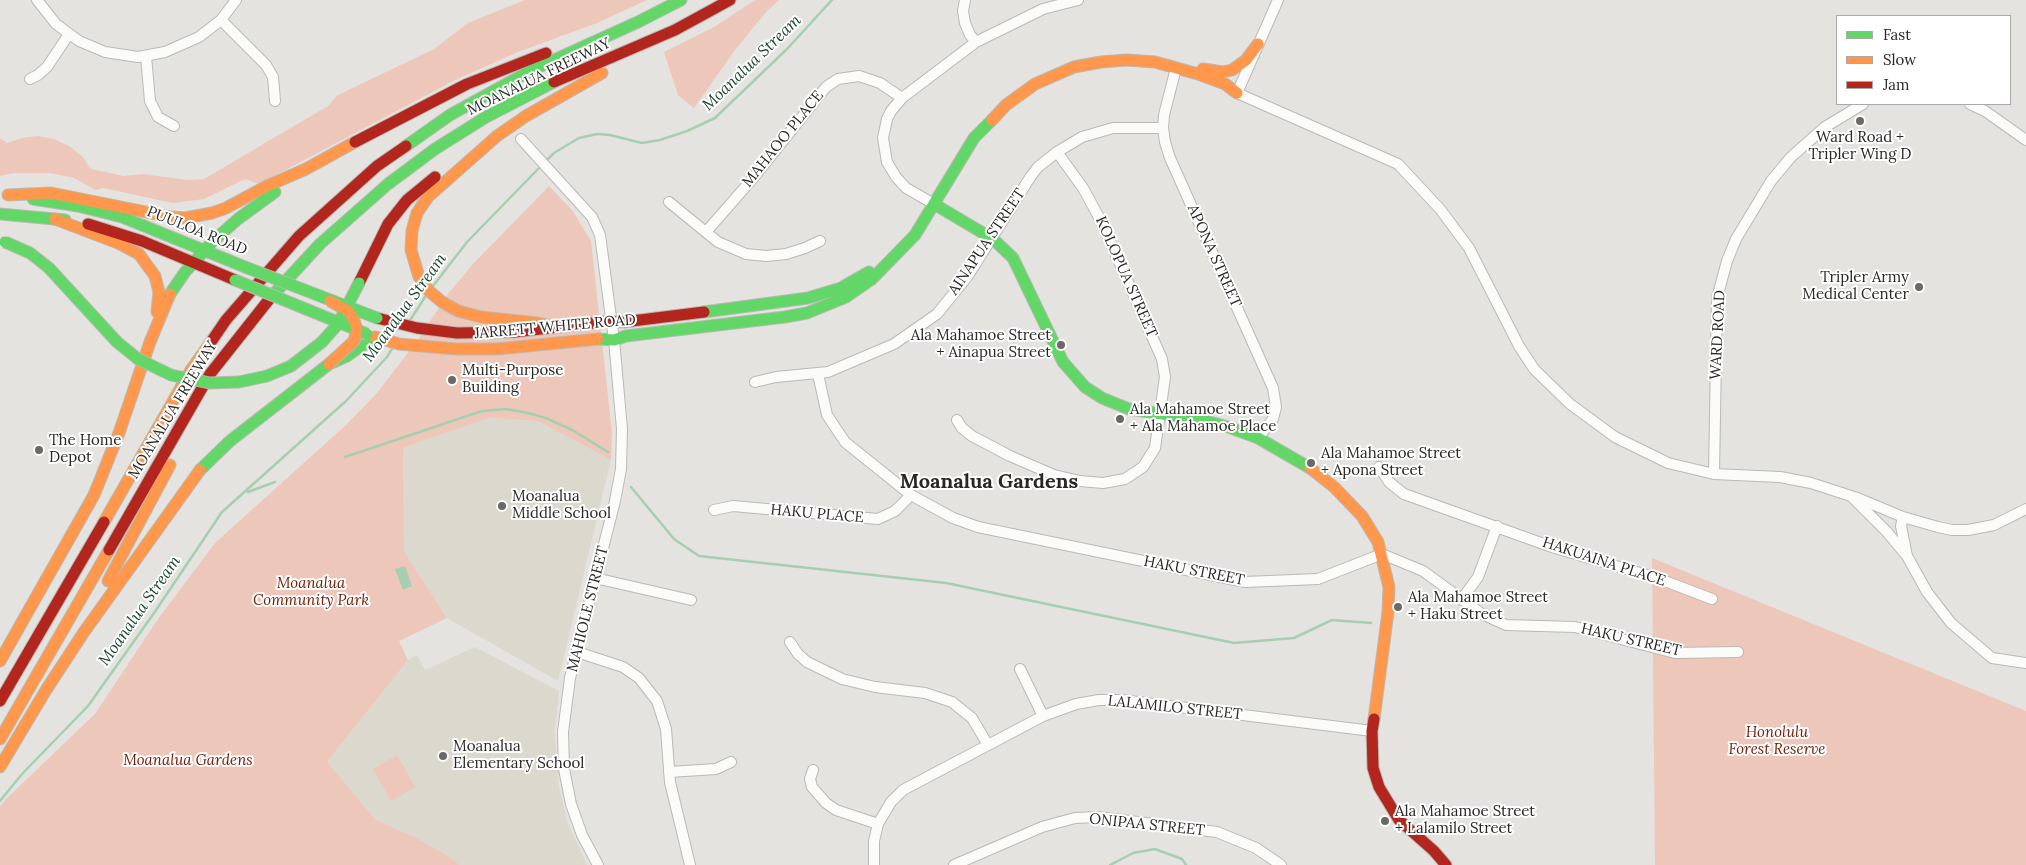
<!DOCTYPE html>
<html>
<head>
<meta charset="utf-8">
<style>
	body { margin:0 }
	#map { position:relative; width:2026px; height:865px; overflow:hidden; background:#e4e3df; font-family:Lora,serif }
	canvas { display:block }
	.legend { position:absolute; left:1836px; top:15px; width:175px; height:90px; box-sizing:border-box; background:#fff; border:1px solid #a9a9a7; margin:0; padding:6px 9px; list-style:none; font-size:15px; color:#282724 }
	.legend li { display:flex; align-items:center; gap:10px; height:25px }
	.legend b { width:25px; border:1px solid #a9a9a7 }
</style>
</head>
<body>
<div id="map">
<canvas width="2026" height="865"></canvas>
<ul class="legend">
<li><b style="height:6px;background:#63d668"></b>Fast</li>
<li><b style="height:6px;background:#ff974d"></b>Slow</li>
<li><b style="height:6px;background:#b3261e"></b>Jam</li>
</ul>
</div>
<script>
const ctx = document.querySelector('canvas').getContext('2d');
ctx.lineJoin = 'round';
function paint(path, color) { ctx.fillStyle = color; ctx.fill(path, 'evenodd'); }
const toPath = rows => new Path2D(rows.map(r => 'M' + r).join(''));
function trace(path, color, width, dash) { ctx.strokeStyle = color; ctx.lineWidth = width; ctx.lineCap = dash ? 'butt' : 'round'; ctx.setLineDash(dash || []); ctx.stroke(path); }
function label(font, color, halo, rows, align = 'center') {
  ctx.font = font + ' Lora,serif'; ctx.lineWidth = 4; ctx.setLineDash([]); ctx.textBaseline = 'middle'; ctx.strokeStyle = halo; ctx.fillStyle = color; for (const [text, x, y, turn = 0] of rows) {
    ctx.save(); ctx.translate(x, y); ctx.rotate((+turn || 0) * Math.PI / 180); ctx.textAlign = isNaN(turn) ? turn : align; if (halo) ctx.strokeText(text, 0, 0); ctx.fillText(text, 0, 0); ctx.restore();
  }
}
paint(toPath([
	[489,418,538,421,611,460,558,681,447,618,404,551,403,448],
	[475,647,559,691,555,732,559,788,568,823,587,865,460,865,450,857,415,837,376,820,327,762,408,660,417,655,425,670]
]), '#dbd8ce');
paint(toPath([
	[525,0,647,0,597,23,518,52,453,81,259,184,245,179,204,199,173,203,103,188,96,190,74,178,49,173,15,173,0,176,0,138,7,143,22,138,38,136,54,139,69,146,82,156,91,169,124,176,143,174,188,180,204,179,328,106,338,95,434,49,468,23],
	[755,0,779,0,766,12,735,50,694,108,678,95,664,52,714,27],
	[549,186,572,210,591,241,612,433,611,460,538,421,489,418,403,448,404,551,447,618,399,641,408,660,327,762,376,820,415,837,450,857,460,865,0,865,0,807,6,799,95,714,158,619,215,543,347,424,377,393,417,341,448,294,473,264],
	[1652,558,2026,711,2026,865,1655,865],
	[397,755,415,787,391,801,373,769]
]), '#eec7bb');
paint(toPath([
	[405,566,412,586,403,590,395,569]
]), '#a5cfb0');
trace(toPath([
	[545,162,554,153,579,138,597,134,610,135,642,143,660,140,687,131,715,118,787,49,832,0],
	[433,286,467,242,541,166],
	[409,322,425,297],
	[345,457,482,411,506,409,528,413,546,418,574,431,608,452],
	[631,487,674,539,699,556,946,583,1234,643,1294,638,1332,620,1371,623],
	[248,492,275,482],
	[0,801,22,774,88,706,154,613,222,512,346,401,387,357,393,347],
	[1110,865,1133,853,1155,849,1182,859,1186,865]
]), '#a5cfb0', 2.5);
const street = toPath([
	[37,0,56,24,79,41,105,52,138,57,165,52,199,37,221,20,236,0],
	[965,0,963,11,965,23,970,35,976,42],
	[1278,0,1237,93,1398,164,1440,209,1469,248,1519,346,1534,369,1570,404,1615,437,1668,463,1714,474,1780,477,1811,483,1851,496,1887,532,1907,556],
	[221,20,266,65,273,77,275,101],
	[146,56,150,101,158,117,174,126],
	[1176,68,1164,115,1163,128,1165,142,1170,158,1273,388,1276,407,1273,419,1258,438],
	[30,79,38,75,47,67,69,34],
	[1970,104,1985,111,2026,140],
	[521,139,592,217,600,235,614,340,622,429,621,469,615,501,570,678,563,732,564,769,571,804,582,835,598,865],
	[669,202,718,242,746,254,766,256,786,254,805,248,820,241],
	[934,204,906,188,896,177,887,162,883,138,887,119,891,111,902,98,976,42,1043,9,1078,0],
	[706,232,754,177,826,87,838,79,859,76,880,83,902,98],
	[818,374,827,415,845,442,911,495,953,518,978,527,1245,582,1318,579,1382,554,1423,571,1482,614,1506,625,1575,627,1675,653,1738,652],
	[755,382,776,377,828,372,894,344,937,314,967,277,1031,176,1038,167,1057,152,1082,137,1113,128,1163,128],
	[957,420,962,428,972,436,1010,456,1054,475,1080,481,1103,483,1125,479,1143,467,1155,448,1165,377,1162,359,1101,221,1083,188,1057,152],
	[1379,467,1389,482,1404,494,1555,548,1657,578,1712,599],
	[1714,474,1717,298,1727,261,1736,239,1771,181,1791,157,1825,127,1863,104],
	[1855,497,1903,517,1938,527,1952,530,1968,530,1994,525,2026,509],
	[714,510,733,506,878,519,895,511,911,495],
	[1903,517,1901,526,1907,556,1927,592,1951,623,1992,658,2026,663],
	[595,578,691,600],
	[1462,599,1478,577,1497,526],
	[790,642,798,654,807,662,842,679,875,687,925,693,952,702,972,718,988,745],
	[577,652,623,667,639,678,657,701,666,729,670,782,690,865],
	[1020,669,1043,716],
	[813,770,810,779,812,787,826,803,836,810,878,824],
	[669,772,716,769,731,762],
	[874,865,874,841,878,824,891,802,903,790,1043,716,1076,704,1099,700,1122,700,1372,731],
	[954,865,1042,827,1075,818,1098,817,1217,832,1256,848,1281,865]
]);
const fast = toPath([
	[406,146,450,115,530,71,638,22,681,0],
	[33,199,78,206,122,217,245,267],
	[934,204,993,239,1013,258,1063,362,1085,387,1102,398,1129,409,1202,420,1228,427,1258,438,1310,468],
	[0,214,65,220],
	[170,294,185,272,212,242,238,219,275,192],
	[271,297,320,244,388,184,435,149,486,117,554,82],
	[704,312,808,298,841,288,869,272],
	[598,339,614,340,626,336,785,317,807,313,846,297,872,279,915,235,974,138,992,120],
	[200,470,230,441,329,364,347,356,363,345,383,339]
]);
const slow = toPath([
	[1203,69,1223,72,1232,70,1246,60,1258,44],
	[992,120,1006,105,1035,84,1074,67,1101,62,1127,60,1155,62,1198,74,1225,84,1237,93],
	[8,195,51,193,171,217,185,218,212,213,226,208,267,186,306,169,355,142],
	[55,219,118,243,139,254,155,276,159,292,157,312],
	[556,327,537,323,481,317,458,311,442,302,429,291,419,277,411,250,412,231,417,213,428,197,497,136,526,116,602,73],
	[375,337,399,344,455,349,497,349,598,339],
	[1310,468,1334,487,1362,516,1378,542,1389,587,1388,612,1374,719],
	[104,522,191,370,211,342],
	[108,581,170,465],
	[0,661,94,495,119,433,150,342,170,294],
	[0,739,109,550],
	[0,767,46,690,84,632,200,470]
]);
const jam = toPath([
	[554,82,675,30,730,0],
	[355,142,467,84,546,53],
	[88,224,142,241,235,280],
	[359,283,388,224,407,200,435,177],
	[377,318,417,328,457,333,514,332,611,321,624,322,704,312],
	[211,342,226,320,299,236,377,166,406,146],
	[109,550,210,374,271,297],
	[0,701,104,522],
	[1374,719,1372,731,1373,768,1379,787,1399,820,1434,851,1446,865]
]);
trace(street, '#bab9b5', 12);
trace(fast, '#bab9b5', 13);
trace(slow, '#bab9b5', 13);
trace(jam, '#bab9b5', 13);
trace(street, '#fbfbfa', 10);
trace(fast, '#63d668', 11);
trace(slow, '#ff974d', 11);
trace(jam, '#b3261e', 11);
const fastBridge = toPath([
	[5,242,30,253,49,268,117,342,138,359,171,375,210,383,239,382,267,376,291,366,322,342,338,324,359,283],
	[245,267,377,318],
	[235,280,367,334]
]);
const slowBridge = toPath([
	[329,364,354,341,357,330,354,320,348,311,330,301]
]);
trace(fastBridge, '#bab9b5', 13, []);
trace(slowBridge, '#bab9b5', 13, []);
trace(fastBridge, '#63d668', 11);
trace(slowBridge, '#ff974d', 11);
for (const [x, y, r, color] of [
	[1860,121,5,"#6a6965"],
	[1919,287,5,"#6a6965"],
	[1061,345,5,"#6a6965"],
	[452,380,5,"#6a6965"],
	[1120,419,5,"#6a6965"],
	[39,450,5,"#6a6965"],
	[1311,463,5,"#6a6965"],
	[502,506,5,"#6a6965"],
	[1398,607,5,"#6a6965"],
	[443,756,5,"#6a6965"],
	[1385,821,5,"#6a6965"]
]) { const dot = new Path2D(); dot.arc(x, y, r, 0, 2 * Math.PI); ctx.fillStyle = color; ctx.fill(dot); trace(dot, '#fff', 2); }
label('15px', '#282724', '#fff', [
	["MOANALUA FREEWAY",539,77,-26],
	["MAHAOO PLACE",783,139,-51],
	["PUULOA ROAD",197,231,22],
	["AINAPUA STREET",987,242,-56],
	["APONA STREET",1214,256,66],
	["KOLOPUA STREET",1126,277,66],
	["JARRETT WHITE ROAD",555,327,-5],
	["WARD ROAD",1718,335,-87],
	["MOANALUA FREEWAY",173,410,-59],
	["HAKU PLACE",817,514,5],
	["HAKUAINA PLACE",1604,562,18],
	["HAKU STREET",1194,571,11],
	["MAHIOLE STREET",588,609,-76],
	["HAKU STREET",1631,640,13],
	["LALAMILO STREET",1175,708,6],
	["ONIPAA STREET",1147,825,6]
]);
label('15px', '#282724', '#fff', [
	["Ward Road +",1860,138,"center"],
	["Tripler Wing D",1860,155,"center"],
	["Tripler Army",1909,278,"right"],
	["Medical Center",1909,295,"right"],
	["Ala Mahamoe Street",1051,336,"right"],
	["+ Ainapua Street",1051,353,"right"],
	["Multi-Purpose",462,371],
	["Building",462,388],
	["Ala Mahamoe Street",1130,410],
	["+ Ala Mahamoe Place",1130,427],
	["The Home",49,441],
	["Depot",49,458],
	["Ala Mahamoe Street",1321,454],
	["+ Apona Street",1321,471],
	["Moanalua",512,497],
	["Middle School",512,514],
	["Ala Mahamoe Street",1408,598],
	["+ Haku Street",1408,615],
	["Moanalua",453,747],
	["Elementary School",453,764],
	["Ala Mahamoe Street",1395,812],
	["+ Lalamilo Street",1395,829]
], 'left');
label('italic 15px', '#712009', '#fff', [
	["Moanalua",311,584],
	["Community Park",311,601],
	["Honolulu",1777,733],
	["Forest Reserve",1777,750],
	["Moanalua Gardens",188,761]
]);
label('italic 16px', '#1a482b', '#fff', [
	["Moanalua Stream",752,63,-44],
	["Moanalua Stream",405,308,-54],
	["Moanalua Stream",140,611,-55]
]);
label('bold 20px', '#282724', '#fff', [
	["Moanalua Gardens",989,482]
]);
</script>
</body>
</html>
